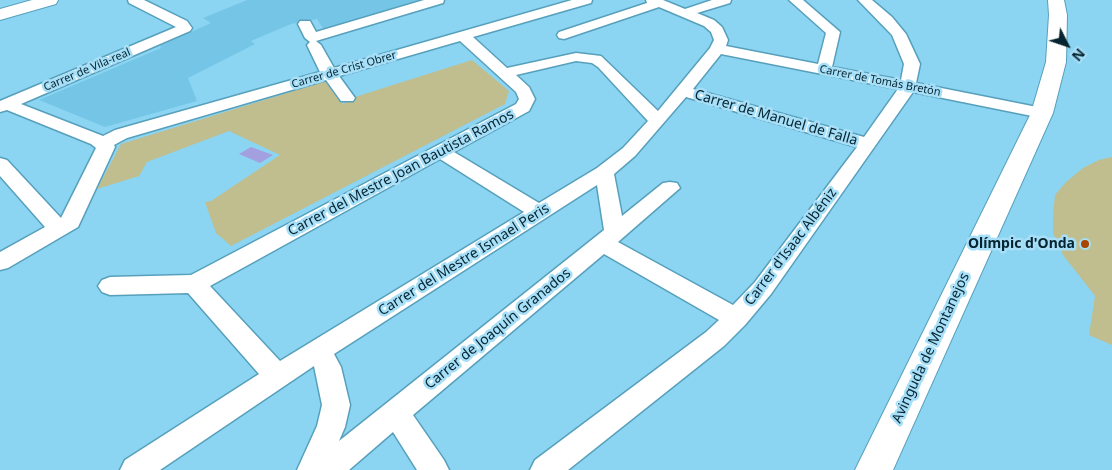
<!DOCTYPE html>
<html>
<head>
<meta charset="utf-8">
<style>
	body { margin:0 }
	#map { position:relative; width:1112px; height:470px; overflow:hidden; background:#8bd4f2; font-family:"Noto Sans",sans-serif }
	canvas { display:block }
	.north { position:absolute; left:1042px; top:20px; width:50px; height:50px; -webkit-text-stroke:4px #a6dff7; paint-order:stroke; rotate:131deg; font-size:14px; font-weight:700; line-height:20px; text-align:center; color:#062531 }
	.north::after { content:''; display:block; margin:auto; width:18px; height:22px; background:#062531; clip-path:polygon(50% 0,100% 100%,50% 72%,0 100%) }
</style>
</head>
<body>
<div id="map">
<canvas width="1112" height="470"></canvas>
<div class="north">N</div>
</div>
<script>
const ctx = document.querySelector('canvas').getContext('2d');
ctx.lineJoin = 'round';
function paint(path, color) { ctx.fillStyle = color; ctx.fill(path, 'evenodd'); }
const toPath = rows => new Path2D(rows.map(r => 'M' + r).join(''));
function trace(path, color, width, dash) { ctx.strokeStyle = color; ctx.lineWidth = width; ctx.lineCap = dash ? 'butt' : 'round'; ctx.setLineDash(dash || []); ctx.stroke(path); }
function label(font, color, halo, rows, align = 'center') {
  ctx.font = font + ' "Noto Sans",sans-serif'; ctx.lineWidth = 5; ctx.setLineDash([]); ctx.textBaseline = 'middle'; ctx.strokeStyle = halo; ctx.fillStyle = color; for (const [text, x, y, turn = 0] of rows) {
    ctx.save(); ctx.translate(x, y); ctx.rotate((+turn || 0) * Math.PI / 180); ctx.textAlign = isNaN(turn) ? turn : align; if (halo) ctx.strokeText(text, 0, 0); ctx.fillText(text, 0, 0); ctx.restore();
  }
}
paint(toPath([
	[247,0,426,0,324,30,317,19,291,24,251,41,255,44,188,78,197,101,105,127,39,100,161,48,160,46,211,23,203,18]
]), '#75c6e6');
paint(toPath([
	[472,60,509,91,505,104,231,246,216,233,205,202,211,201,280,155,229,131,147,162,139,176,97,189,121,144,326,81,343,104,355,97],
	[1112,157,1112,345,1089,335,1095,296,1063,255,1053,233,1053,215,1055,195,1066,182,1083,168,1099,160]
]), '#c0be8e');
paint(toPath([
	[251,147,273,155,260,163,239,154]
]), '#a3a0e0');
const street = toPath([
	[128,0,144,0,187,21,192,28,190,31,21,104,103,136,115,130,320,72,307,45,310,42,305,38,298,24,300,21,310,21,316,32,424,0,444,0,443,3,316,41,321,45,334,68,572,0,592,0,591,3,473,37,507,68,576,53,601,56,658,111,710,48,714,40,711,32,704,26,659,7,564,39,559,38,557,35,559,32,647,3,646,0,663,0,685,9,712,0,731,0,730,3,697,13,714,20,722,27,728,40,726,46,818,64,826,33,789,0,803,0,840,32,832,67,901,80,904,64,892,35,858,0,872,0,892,17,906,34,920,64,916,83,1042,108,1048,109,1050,113,1048,117,1042,118,913,92,771,294,745,325,724,346,568,470,530,470,535,460,706,332,719,320,604,254,413,415,444,460,449,470,417,470,393,432,349,470,297,470,317,426,322,405,314,366,160,470,120,470,125,460,259,374,188,293,110,295,102,292,98,286,102,280,110,277,191,275,516,104,519,99,516,92,460,41,339,76,355,98,353,101,341,101,326,80,127,138,114,145,115,147,78,227,8,268,0,270,0,252,45,227,0,176,0,158,7,160,61,218,96,148,91,144,7,110,0,112,0,101,176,27,129,3,128,0],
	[721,54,898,89,864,137,693,89,721,54],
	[576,61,592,63,598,67,648,121,623,148,597,168,539,203,454,152,529,111,535,99,529,87,516,75,576,61],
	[686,97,857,147,755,282,733,305,618,242,680,188,677,183,670,182,663,183,622,216,614,174,635,156,686,97],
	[440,159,524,212,280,361,210,286,440,159],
	[597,185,604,230,339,441,345,427,350,405,341,367,334,354,597,185]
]);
const secondary = toPath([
	[32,0,58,0,56,4,0,20,0,9,32,0],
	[1048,0,1064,0,1067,15,1066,62,1053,113,893,470,855,470,1031,113,1046,62,1049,15,1048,0]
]);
trace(street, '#57a0bc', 3);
trace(secondary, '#57a0bc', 2);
paint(street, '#fff');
paint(secondary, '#fff');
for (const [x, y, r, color] of [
	[1085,244,5,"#a74501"]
]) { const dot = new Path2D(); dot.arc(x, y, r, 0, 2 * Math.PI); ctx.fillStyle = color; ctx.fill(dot); trace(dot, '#a6dff7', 2); }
label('11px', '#062531', '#a6dff7', [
	["Carrer de Vila-real",87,70,-23],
	["Carrer de Crist Obrer",344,70,-16],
	["Carrer de Tomás Bretón",880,81,11]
]);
label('14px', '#062531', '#a6dff7', [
	["Carrer de Manuel de Falla",776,118,16],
	["Carrer del Mestre Joan Bautista Ramos",401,173,-28],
	["Carrer d'Isaac Albéniz",791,247,-53],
	["Carrer del Mestre Ismael Peris",464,260,-32],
	["Carrer de Joaquín Granados",498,329,-39],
	["Avinguda de Montanejos",931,348,-65]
]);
label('bold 14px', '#062531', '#a6dff7', [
	["Olímpic d'Onda",1075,244]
], 'right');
</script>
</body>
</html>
